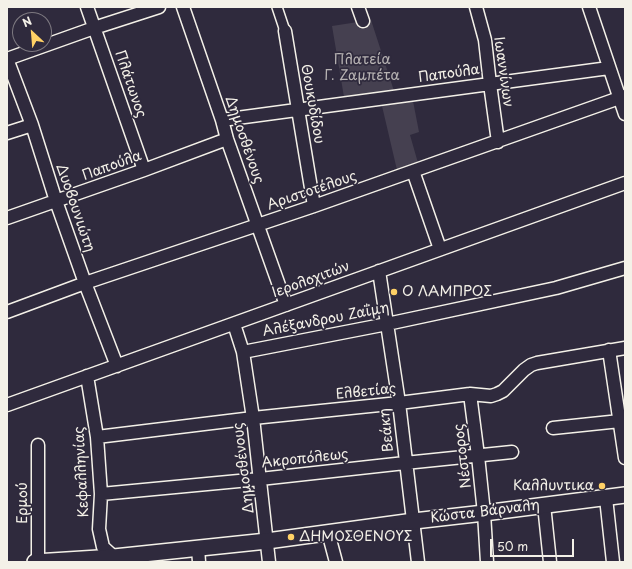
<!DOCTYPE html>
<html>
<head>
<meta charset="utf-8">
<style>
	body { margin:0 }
	#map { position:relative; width:632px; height:569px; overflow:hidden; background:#2f2a3d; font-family:"Playpen Sans",sans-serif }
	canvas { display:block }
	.frame { position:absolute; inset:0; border:8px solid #f4f1e8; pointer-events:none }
	.north { position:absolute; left:12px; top:12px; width:40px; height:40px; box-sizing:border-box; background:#2f2a3d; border:1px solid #7e7a81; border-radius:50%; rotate:334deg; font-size:11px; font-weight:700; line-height:16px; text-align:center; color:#f4f1e8 }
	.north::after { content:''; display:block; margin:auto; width:14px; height:18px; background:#ffd166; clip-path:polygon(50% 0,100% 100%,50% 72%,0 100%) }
	.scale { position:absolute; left:490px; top:539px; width:84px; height:18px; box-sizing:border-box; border:2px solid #f4f1e8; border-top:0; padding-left:5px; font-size:12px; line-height:14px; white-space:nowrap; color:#f4f1e8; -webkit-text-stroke:3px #2f2a3d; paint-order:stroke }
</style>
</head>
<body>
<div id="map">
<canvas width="632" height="569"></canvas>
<div class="frame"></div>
<div class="north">N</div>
<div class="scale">50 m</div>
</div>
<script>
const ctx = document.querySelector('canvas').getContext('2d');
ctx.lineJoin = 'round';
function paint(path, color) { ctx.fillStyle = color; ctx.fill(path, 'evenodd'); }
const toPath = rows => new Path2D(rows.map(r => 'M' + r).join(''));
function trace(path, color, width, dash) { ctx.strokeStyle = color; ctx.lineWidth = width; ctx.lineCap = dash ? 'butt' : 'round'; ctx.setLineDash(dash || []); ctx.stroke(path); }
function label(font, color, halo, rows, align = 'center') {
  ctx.font = font + ' "Playpen Sans",sans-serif'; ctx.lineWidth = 3.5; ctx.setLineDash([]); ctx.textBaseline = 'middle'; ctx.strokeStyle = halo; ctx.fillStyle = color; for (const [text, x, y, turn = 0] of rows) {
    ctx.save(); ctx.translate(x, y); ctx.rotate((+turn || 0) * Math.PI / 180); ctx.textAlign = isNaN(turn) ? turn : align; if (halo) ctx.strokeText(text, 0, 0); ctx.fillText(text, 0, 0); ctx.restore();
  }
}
paint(toPath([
	[371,20,394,91,344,97,332,26],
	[413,101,419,132,410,135,418,163,397,170,382,106]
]), '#454050');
const pedestrian = toPath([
	[277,7,285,31]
]);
const minor = toPath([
	[87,7,144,170],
	[183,7,222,120,227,139,286,305],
	[358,7,363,21],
	[476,7,485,40,490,84,498,142],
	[589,7,625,114],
	[285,31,314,206],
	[7,59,32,125,56,201,85,283,117,366],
	[7,59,94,28,159,7],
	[222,120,609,68],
	[7,133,32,125],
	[413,171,440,249],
	[7,218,144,170,227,139],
	[379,271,399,403,418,562],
	[7,312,85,283,314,206,625,96],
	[234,324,243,352,253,418,269,562],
	[609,350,625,458],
	[243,352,387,324,556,288,625,268],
	[87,376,97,437,101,494,99,529,103,547,114,557,115,562],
	[470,394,478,456,484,513,487,562],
	[7,405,625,183],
	[553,428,620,421],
	[97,437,253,418,399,403,470,394,491,396,497,394,503,391,524,370,531,365,537,363,625,348],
	[101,494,260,479,405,463,512,452],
	[606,498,613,562],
	[544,505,550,562],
	[328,532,336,562],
	[198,548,199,562],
	[38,562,38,445]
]);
const tertiary = toPath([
	[35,562,114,557,267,541,414,521,484,513,625,495]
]);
trace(pedestrian, '#f4f1e8', 12);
trace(minor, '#f4f1e8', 15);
trace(tertiary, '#f4f1e8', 18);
trace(pedestrian, '#2f2a3d', 9);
trace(minor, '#2f2a3d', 12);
trace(tertiary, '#2f2a3d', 15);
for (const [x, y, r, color] of [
	[394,292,4,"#ffd166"],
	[602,486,4,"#ffd166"],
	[291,537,4,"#ffd166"]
]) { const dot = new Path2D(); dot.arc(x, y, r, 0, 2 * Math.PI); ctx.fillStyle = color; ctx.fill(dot); trace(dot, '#2f2a3d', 1.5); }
label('14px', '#b7b3b3', '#2f2a3d', [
	["Πλατεία",362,60],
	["Γ. Ζαμπέτα",362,76]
]);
label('14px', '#f4f1e8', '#2f2a3d', [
	["Ιωαννίνων",503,72,82],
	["Παπούλα",449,74,-8],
	["Πλάτωνος",130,84,71],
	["Θουκυδίδου",312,104,80],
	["Δημοσθένους",244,140,71],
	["Παπούλα",112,166,-20],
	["Αριστοτέλους",312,191,-19],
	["Δυοβουνιώτη",75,208,71],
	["Ιερολοχιτών",311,280,-20],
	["Αλέξανδρου Ζαΐμη",326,320,-11],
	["Ελβετίας",366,392,-6],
	["Βεάκη",387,430,-96],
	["Νέστορος",463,456,-97],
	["Ακροπόλεως",305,459,-6],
	["Δημοσθένους",244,468,-97],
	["Κεφαλληνίας",82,472,-93],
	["Ερμού",23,503,-90],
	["Κώστα Βάρναλη",485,512,-7]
]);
label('14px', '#f4f1e8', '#2f2a3d', [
	["Ο ΛΑΜΠΡΟΣ",402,292],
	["Καλλυντικα",594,486,"right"],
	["ΔΗΜΟΣΘΕΝΟΥΣ",299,537]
], 'left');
</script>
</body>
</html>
